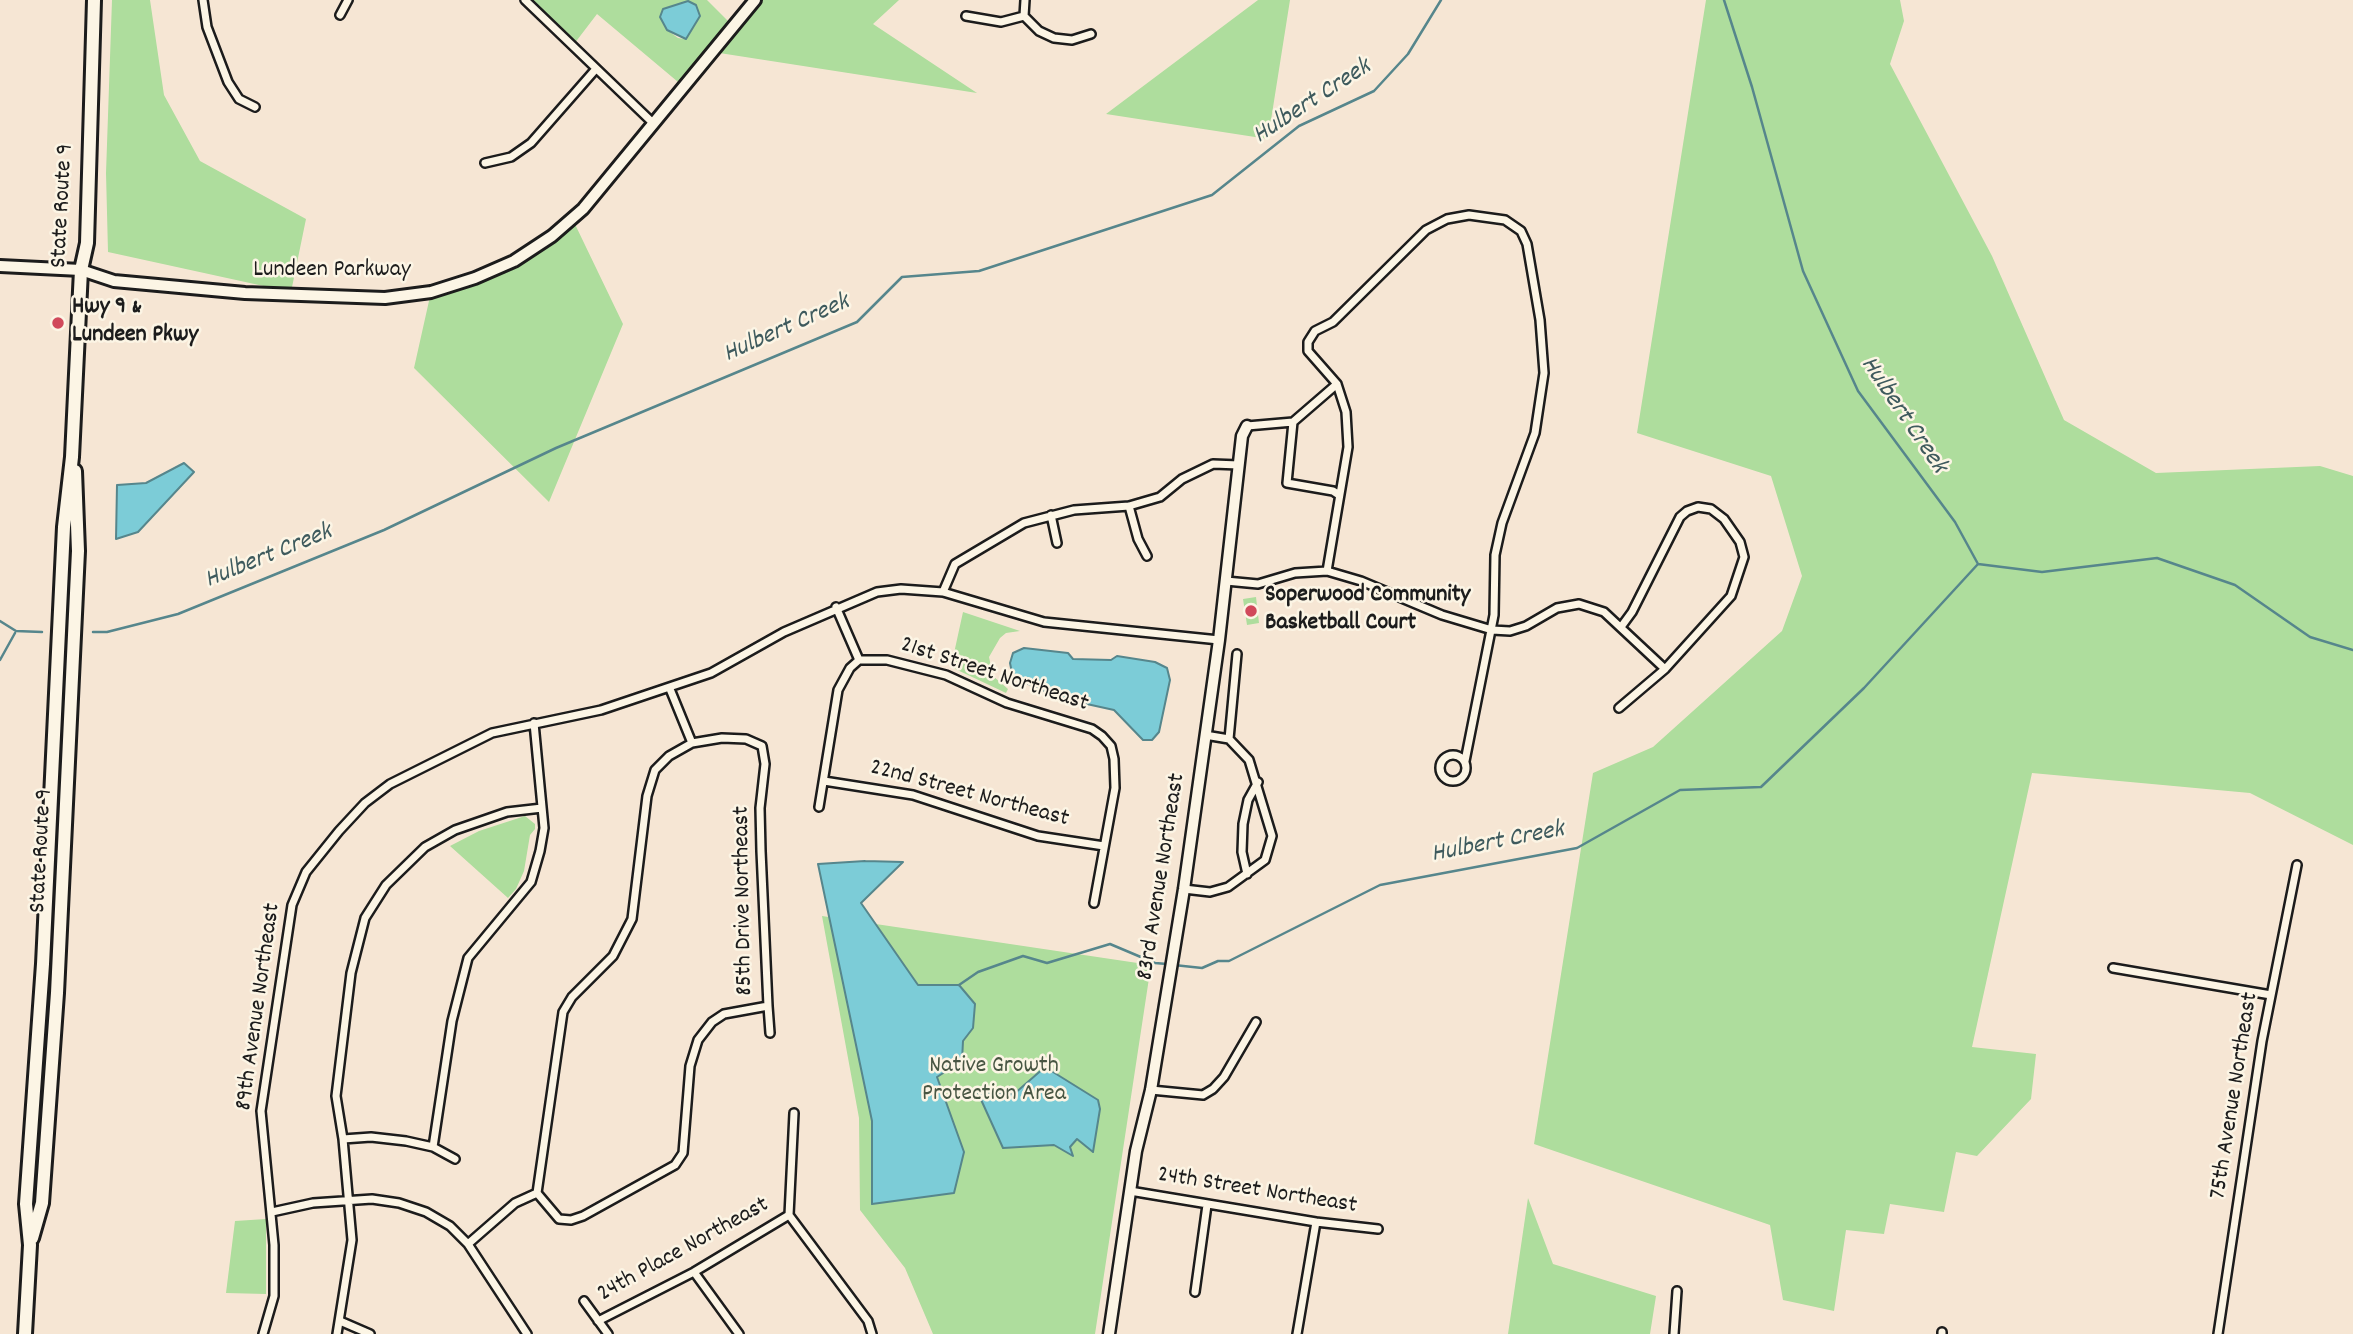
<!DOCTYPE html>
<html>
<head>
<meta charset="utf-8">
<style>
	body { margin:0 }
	canvas { display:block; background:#f6e6d4 }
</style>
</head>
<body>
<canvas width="2353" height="1334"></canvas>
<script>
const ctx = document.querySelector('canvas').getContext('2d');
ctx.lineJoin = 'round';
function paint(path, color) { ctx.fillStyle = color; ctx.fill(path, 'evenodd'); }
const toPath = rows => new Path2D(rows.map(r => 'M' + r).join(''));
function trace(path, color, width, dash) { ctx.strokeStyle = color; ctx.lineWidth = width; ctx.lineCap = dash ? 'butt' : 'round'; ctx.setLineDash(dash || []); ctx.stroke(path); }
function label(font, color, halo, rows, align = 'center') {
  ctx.font = font + ' Dekko,sans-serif'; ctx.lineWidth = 5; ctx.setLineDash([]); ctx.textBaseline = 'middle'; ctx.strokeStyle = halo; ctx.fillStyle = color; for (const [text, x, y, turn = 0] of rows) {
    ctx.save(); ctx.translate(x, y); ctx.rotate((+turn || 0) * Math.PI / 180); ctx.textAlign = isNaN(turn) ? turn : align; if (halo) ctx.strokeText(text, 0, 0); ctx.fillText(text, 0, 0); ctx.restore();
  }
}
paint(toPath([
	[112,0,150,0,164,95,200,161,306,219,291,292,108,252,106,173],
	[523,0,707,0,733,26,755,0,899,0,873,24,977,93,713,52,684,87,597,14,571,48],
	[676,6,696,24,685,39,678,38,667,30,663,9],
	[1258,0,1290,0,1268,139,1106,114],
	[1706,0,1900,0,1904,21,1890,64,1992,256,2064,420,2156,473,2320,466,2353,476,2353,845,2250,793,2032,773,1972,1047,2036,1054,2031,1099,1977,1156,1956,1152,1944,1212,1890,1204,1884,1234,1846,1230,1834,1311,1783,1300,1770,1225,1534,1144,1593,773,1653,747,1782,631,1802,576,1771,476,1637,433],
	[572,218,623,324,549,502,414,368,431,292,514,261],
	[1256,597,1259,623,1247,625,1243,599],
	[963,612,1020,631,1006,633,1000,638,989,657,993,676,1008,689,1006,693,951,667],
	[525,816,535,824,535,829,530,835,524,871,516,889,508,898,450,846,479,831],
	[822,916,1151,965,1095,1334,933,1334,905,1268,860,1210,859,1118],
	[1528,1198,1553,1264,1656,1296,1650,1334,1508,1334],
	[266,1219,266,1294,226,1293,235,1221]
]), '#aedd9d');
const water = toPath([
	[688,1,696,5,700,16,686,39,667,30,660,17,663,9,688,1],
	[184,463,194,472,138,532,116,539,117,485,146,483,184,463],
	[1024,648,1068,653,1073,659,1111,660,1117,656,1155,662,1167,668,1170,680,1159,732,1152,740,1143,740,1114,710,1064,699,1030,685,1012,673,1010,663,1013,653,1024,648],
	[865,861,903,862,861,903,918,985,959,985,975,1004,973,1028,963,1041,962,1061,937,1077,964,1152,954,1193,872,1204,872,1121,818,864,865,861],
	[1045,1067,1098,1100,1100,1109,1093,1152,1077,1139,1070,1147,1073,1156,1054,1145,1003,1148,978,1093,1014,1094,1045,1067]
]);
paint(water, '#7cccd7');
trace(water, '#56868c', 2);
trace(toPath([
	[1724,0,1752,87,1803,271,1858,391,1955,522,1978,564,2042,572,2157,558,2235,585,2310,637,2353,650],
	[0,621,16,631,42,632],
	[93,632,107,632,178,614,384,530,556,448,857,322,902,277,979,271,1212,195,1299,126,1374,91,1408,54,1441,0],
	[0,660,15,633],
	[1174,965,1202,968,1218,961,1229,961,1380,885,1577,848,1680,790,1761,787,1864,688,1978,564],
	[959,985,978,972,1023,956,1047,963,1110,944,1155,963,1167,964]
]), '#56868c', 2.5);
const minor = toPath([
	[203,0,207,27,228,82,239,99,255,107],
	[525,0,654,124],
	[340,15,348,0],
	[966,16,1001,22,1024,16,1039,31,1054,38,1072,40,1091,34],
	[1024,16,1025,0],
	[485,163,511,157,531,143,595,70],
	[1293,422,1287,483,1333,491,1339,495],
	[1247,426,1293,422,1337,384],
	[1129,506,1138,539,1147,556],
	[1051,515,1057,543],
	[1327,571,1348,447,1346,412,1337,384,1308,351,1308,342,1315,331,1333,322,1426,230,1447,219,1469,215,1505,220,1521,231,1527,244,1540,320,1544,373,1535,433,1502,523,1495,555,1494,615,1465,761],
	[1226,581,1258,584,1295,573,1327,571,1361,581,1442,615,1492,630,1510,631,1526,626,1557,608,1579,604,1604,612,1665,669],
	[943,592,955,564,1024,523,1074,510,1129,506,1160,497,1182,479,1213,464,1239,465],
	[859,660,887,660,946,675,1007,703,1092,729,1102,736,1111,746,1114,759,1115,788,1094,903],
	[670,689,692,743],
	[1619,708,1665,669,1731,596,1744,557,1740,542,1724,519,1711,509,1698,507,1687,511,1680,517,1632,612,1621,627],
	[1229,739,1237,654],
	'1440 768a13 13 0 1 1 26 0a13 13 0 1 1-26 0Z',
	[824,781,913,795,1038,836,1104,846],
	[819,807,838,690,850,668,859,660,836,607],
	[1247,874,1242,852,1243,824,1248,800,1258,782],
	[1184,889,1210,892,1228,887,1265,860,1272,836,1249,760,1229,739,1205,735],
	[2113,968,2271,995],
	[768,1006,770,1033],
	[1151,1090,1203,1095,1213,1089,1224,1077,1256,1022],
	[794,1113,789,1215,868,1321,872,1334],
	[343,1139,371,1137,406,1141,433,1147,455,1159],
	[433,1147,452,1021,468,958,531,882,540,851,544,828,534,723],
	[1130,1191,1316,1222,1378,1229],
	[272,1212,313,1203,372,1199,399,1203,426,1212,450,1226,468,1244,527,1334],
	[468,1244,515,1203,537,1193,559,1219,571,1220,583,1216,675,1165,683,1153,690,1066,698,1040,712,1022,724,1014,768,1006,761,851,760,808,765,764,762,746,746,739,722,738,692,743,669,756,655,770,647,796,632,919,613,956,572,997,563,1012,537,1193],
	[694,1272,739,1334],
	[1195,1292,1207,1205],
	[584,1301,608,1334],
	[340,1321,370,1334],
	[598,1321,694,1272,789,1215],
	[263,1334,274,1296,274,1245,261,1111,292,905,306,872,339,831,365,803,390,784,492,733,601,710,711,673,784,632,877,592,901,589,943,592,1044,622,1219,640],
	[337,1334,352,1240,343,1139,336,1096,351,973,365,918,386,885,425,847,455,830,507,812,542,808],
	[1297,1334,1316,1222],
	[1674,1334,1677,1291],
	[1942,1334,1942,1332],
	[2218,1334,2262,1041,2297,865]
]);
const tertiary = toPath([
	[1109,1334,1136,1151,1151,1090,1184,889,1219,640,1242,436,1247,426]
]);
const secondary = toPath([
	[0,266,81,270,114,281,245,293,385,298,431,292,475,278,514,261,552,236,583,209,755,0]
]);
const primary = toPath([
	[32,1238,42,1203,57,993,78,551,75,471],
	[25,1334,30,1245,26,1204,43,964,64,527,72,457,81,270,87,243,94,0]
]);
trace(minor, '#1c1c1c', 12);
trace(tertiary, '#1c1c1c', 15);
trace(secondary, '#1c1c1c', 16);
trace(primary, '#1c1c1c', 18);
trace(minor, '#fcf5e5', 7);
trace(tertiary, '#fcf5e5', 10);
trace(secondary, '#fcf5e5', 10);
trace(primary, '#fcf5e5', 12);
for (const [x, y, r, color] of [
	[58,323,7,"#d1495b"],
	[1251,611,7,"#d1495b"]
]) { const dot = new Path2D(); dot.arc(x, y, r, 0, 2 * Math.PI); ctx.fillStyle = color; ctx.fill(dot); trace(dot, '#fcf5e5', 2.5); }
label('24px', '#1c1c1c', '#fcf5e5', [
	["State Route 9",64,206,-87],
	["Lundeen Parkway",332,272],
	["21st Street Northeast",994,676,18],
	["22nd Street Northeast",969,795,15],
	["State Route 9",43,851,-87],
	["83rd Avenue Northeast",1163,877,-81],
	["85th Drive Northeast",745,901,-91],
	["89th Avenue Northeast",260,1007,-82],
	["75th Avenue Northeast",2236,1096,-81],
	["24th Street Northeast",1257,1192,9],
	["24th Place Northeast",684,1251,-29]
]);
label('bold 24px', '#1c1c1c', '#fcf5e5', [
	["Hwy 9 &",72,309],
	["Lundeen Pkwy",72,337],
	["Soperwood Community",1265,597],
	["Basketball Court",1265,625]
], 'left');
label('24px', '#485643', '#fcf5e5', [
	["Native Growth",994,1068],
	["Protection Area",994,1096]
]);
label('italic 26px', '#3e5a5d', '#fcf5e5', [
	["Hulbert Creek",1313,103,-33],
	["Hulbert Creek",787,330,-24],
	["Hulbert Creek",1902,416,56],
	["Hulbert Creek",269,558,-22],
	["Hulbert Creek",1498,844,-11]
]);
</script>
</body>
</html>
